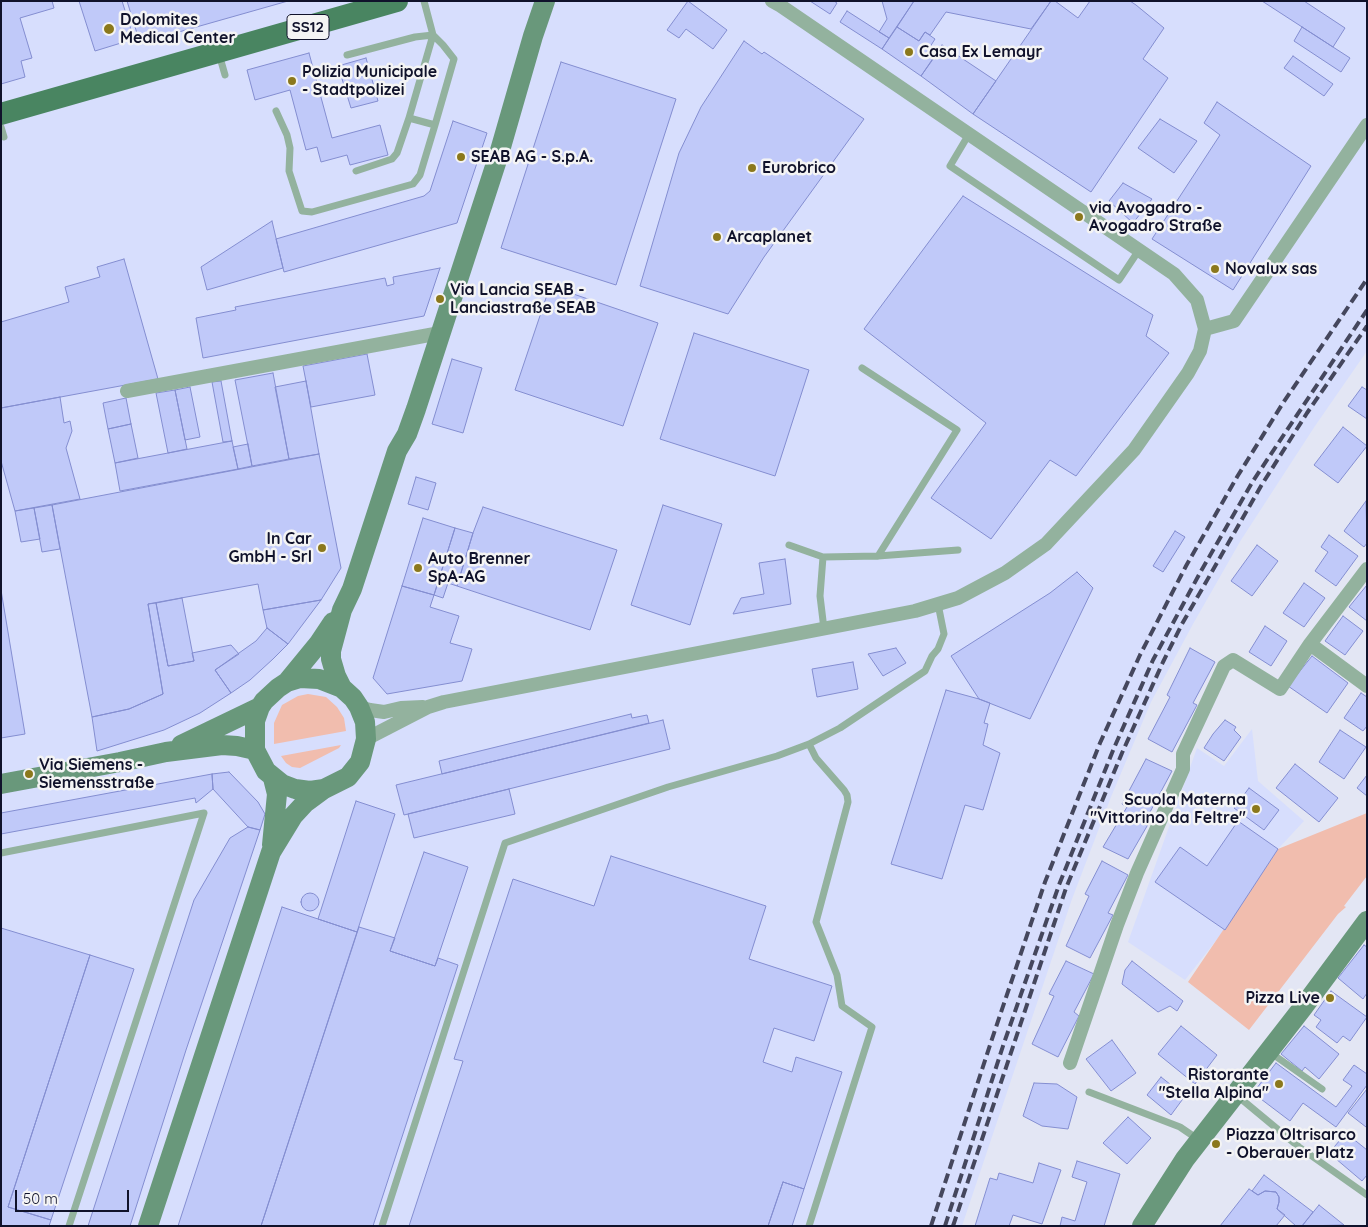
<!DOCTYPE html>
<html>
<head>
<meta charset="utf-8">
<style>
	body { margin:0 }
	#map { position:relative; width:1368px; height:1227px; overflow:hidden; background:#e3e6f4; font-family:Quicksand,sans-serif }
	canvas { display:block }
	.frame { position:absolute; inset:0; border:2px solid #10122b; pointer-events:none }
	.scale { position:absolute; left:15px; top:1190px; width:114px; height:22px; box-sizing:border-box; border:2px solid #10122b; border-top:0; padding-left:6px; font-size:15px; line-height:18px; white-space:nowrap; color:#10122b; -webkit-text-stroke:4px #f4f4f4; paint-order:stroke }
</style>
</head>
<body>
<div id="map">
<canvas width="1368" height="1227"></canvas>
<div class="frame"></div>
<div class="scale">50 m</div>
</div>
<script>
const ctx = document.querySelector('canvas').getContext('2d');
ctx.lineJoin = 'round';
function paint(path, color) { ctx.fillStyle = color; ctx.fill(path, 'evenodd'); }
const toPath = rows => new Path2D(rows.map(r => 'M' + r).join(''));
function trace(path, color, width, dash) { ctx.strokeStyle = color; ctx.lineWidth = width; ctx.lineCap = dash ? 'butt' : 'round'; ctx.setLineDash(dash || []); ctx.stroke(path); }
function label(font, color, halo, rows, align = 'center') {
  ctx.font = font + ' Quicksand,sans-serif'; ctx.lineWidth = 5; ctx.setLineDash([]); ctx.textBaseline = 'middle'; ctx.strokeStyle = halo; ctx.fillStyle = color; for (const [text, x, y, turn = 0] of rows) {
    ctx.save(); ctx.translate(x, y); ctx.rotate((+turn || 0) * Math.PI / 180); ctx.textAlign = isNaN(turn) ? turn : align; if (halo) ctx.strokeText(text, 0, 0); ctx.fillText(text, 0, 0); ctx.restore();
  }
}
paint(toPath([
	[1,1,1367,1,1367,351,1315,426,1241,540,1193,624,1151,702,1111,797,1072,899,962,1226,1,1226],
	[1252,729,1258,781,1304,821,1278,849,1225,929,1185,980,1128,942,1197,748,1224,766]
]), '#d7defd');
paint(toPath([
	[308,694,326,697,337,707,344,718,346,731,274,744,274,723,282,705,298,696],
	[341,745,339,748,300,768,292,767,286,763,281,756],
	[1367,813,1367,876,1344,906,1346,907,1338,914,1249,1030,1188,982,1278,849]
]), '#f1bdae');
const building = toPath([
	[1,1,52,1,54,8,20,18,32,58,21,61,25,77,1,84,1,1],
	[79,1,122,1,134,39,95,51,79,1],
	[127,1,288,1,140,43,127,1],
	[688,1,727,30,713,49,686,29,679,38,667,30,688,1],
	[810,1,834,1,837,3,830,14,810,1],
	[882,1,914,1,889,38,879,32,887,19,882,1],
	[914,1,1051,1,1031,29,946,12,930,35,925,32,919,41,897,27,914,1],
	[1051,1,1055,1,1078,18,1090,1,1130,1,1136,5,1164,28,1143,59,1168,78,1091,192,973,114,1051,1],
	[1262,1,1304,1,1345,28,1333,47,1262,1],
	[847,11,889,38,882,49,840,22,847,11],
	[897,27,919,41,925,32,935,39,928,50,936,55,921,76,882,49,897,27],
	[1302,27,1350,58,1341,72,1294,41,1302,27],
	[744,41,762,54,764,52,864,119,764,257,728,314,640,286,679,153,701,107,744,41],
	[942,45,996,81,973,114,921,76,942,45],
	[309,53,332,138,380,125,388,155,350,165,347,155,321,162,317,147,306,150,290,90,255,100,247,70,309,53],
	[1293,56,1333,84,1324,96,1284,68,1293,56],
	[366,58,378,101,351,108,338,66,366,58],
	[561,62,676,99,616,285,501,248,561,62],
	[1217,102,1311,166,1233,290,1152,239,1220,135,1204,123,1217,102],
	[1160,119,1197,141,1174,173,1138,148,1160,119],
	[453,121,487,133,457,223,284,272,276,239,424,196,430,191,453,121],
	[1123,183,1152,199,1133,223,1109,201,1123,183],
	[963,196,1153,315,1146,336,1169,353,1076,476,1050,460,991,539,931,498,986,423,864,329,963,196],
	[272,221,283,268,207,290,201,267,272,221],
	[124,259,158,379,1,408,1,322,69,302,65,287,100,277,97,267,124,259],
	[440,268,424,316,203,358,196,318,236,310,235,307,385,278,387,286,394,284,393,277,440,268],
	[550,286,658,323,623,426,515,390,550,286],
	[694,333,809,370,775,476,660,439,694,333],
	[367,354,375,395,311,407,303,366,367,354],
	[452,359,482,368,463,433,432,424,452,359],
	[273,373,289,459,252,466,235,380,273,373],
	[221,381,232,441,223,442,212,382,221,381],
	[306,381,319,454,289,459,275,387,306,381],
	[190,387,200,437,185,440,175,390,190,387],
	[1362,387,1367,390,1367,419,1348,406,1362,387],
	[175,390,187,449,168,453,156,393,175,390],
	[60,397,64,423,70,421,72,431,66,448,80,499,15,511,1,461,1,408,60,397],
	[126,398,131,424,108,429,103,403,126,398],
	[131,424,138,458,115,463,108,429,131,424],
	[1343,427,1367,446,1338,483,1314,465,1343,427],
	[232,441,238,469,120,491,115,463,232,441],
	[248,444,252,466,238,469,233,447,248,444],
	[319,454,341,568,321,600,263,610,258,584,148,604,163,694,129,709,92,717,52,505,319,454],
	[416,477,436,483,428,510,408,504,416,477],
	[1366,501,1367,543,1364,547,1344,531,1366,501],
	[52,505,60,549,42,552,34,508,52,505],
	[663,505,722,524,690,625,631,605,663,505],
	[483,507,617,550,590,630,457,586,473,533,483,507],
	[34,508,40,539,21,542,15,511,34,508],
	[423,518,455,528,434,595,402,586,423,518],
	[455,528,473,533,457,586,448,583,443,598,434,595,455,528],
	[1175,531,1185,537,1163,572,1153,566,1175,531],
	[1329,535,1358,556,1336,586,1315,571,1328,552,1321,547,1329,535],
	[1257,545,1278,561,1252,596,1231,581,1257,545],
	[785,559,791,604,733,614,741,598,764,594,759,563,785,559],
	[1077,572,1093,588,1030,719,979,699,951,656,1050,593,1077,572],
	[1304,583,1325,598,1304,627,1283,613,1304,583],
	[1367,585,1367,621,1349,607,1367,585],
	[402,586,434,595,430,607,459,616,450,643,472,649,462,681,387,694,373,678,402,586],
	[1,590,25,734,1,738,1,590],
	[182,598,194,661,168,666,156,603,182,598],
	[321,600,288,644,267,628,263,610,321,600],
	[156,603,168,666,194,661,192,653,231,645,239,654,215,670,231,693,200,713,164,730,97,751,92,717,129,709,163,694,148,604,156,603],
	[1343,616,1363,631,1345,655,1325,641,1343,616],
	[1265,626,1287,641,1271,666,1249,652,1265,626],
	[267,628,288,644,273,659,250,680,231,693,215,670,256,641,267,628],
	[896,648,906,663,883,676,868,654,896,648],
	[1190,648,1215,662,1193,703,1197,705,1172,752,1148,739,1170,697,1167,695,1190,648],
	[1312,656,1348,683,1327,713,1288,686,1312,656],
	[853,662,858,689,817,697,812,669,853,662],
	[946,690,979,699,990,703,984,723,988,724,983,745,1000,753,983,810,965,805,942,879,891,864,946,690],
	[1361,693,1367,697,1367,726,1363,731,1344,718,1361,693],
	[631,714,632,718,647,715,649,723,442,774,439,761,631,714],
	[663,720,670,749,404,815,396,785,663,720],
	[1225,720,1236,727,1234,730,1241,737,1224,761,1204,748,1213,734,1225,720],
	[1340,730,1366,747,1344,779,1319,762,1340,730],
	[1146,759,1172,771,1150,812,1154,814,1128,859,1103,847,1127,807,1122,804,1146,759],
	[1295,764,1338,798,1319,822,1276,788,1295,764],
	[229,772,258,802,265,814,260,830,248,827,213,789,212,774,229,772],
	[212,774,213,789,196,803,195,798,1,834,1,813,212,774],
	[1367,775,1367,796,1357,788,1367,775],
	[1249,788,1279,810,1264,830,1234,808,1249,788],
	[509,789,515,814,414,838,408,814,509,789],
	[356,801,395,814,357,932,318,919,356,801],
	[1238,821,1278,849,1225,930,1155,882,1180,847,1207,866,1238,821],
	[248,827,260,830,186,1050,130,1226,88,1226,194,900,230,838,248,827],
	[424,852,468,867,435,966,390,951,424,852],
	[611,856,766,906,749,959,832,986,814,1041,774,1028,763,1062,792,1072,796,1057,842,1072,804,1189,783,1182,768,1226,409,1226,463,1061,454,1059,513,879,594,906,611,856],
	[1102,861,1128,875,1108,913,1113,915,1090,958,1066,946,1089,896,1085,894,1102,861],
	'301 902a9 9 0 1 1 18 0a9 9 0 1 1-18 0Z',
	[282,907,357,932,261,1226,178,1226,282,907],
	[359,927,395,938,390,951,435,966,438,958,458,965,373,1226,261,1226,359,927],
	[1,928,90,955,8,1207,51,1220,49,1226,1,1226,1,928],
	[1364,945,1367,947,1367,993,1363,999,1338,978,1364,945],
	[90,955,134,969,51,1220,8,1207,90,955],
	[1066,961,1094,974,1074,1012,1079,1016,1058,1057,1032,1044,1054,996,1049,994,1066,961],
	[1132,961,1183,1001,1177,1011,1170,1006,1158,1012,1122,984,1125,970,1132,961],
	[1331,991,1367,1017,1350,1041,1343,1036,1337,1043,1316,1027,1321,1020,1314,1015,1331,991],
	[1181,1026,1217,1055,1195,1084,1158,1054,1181,1026],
	[1304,1026,1339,1054,1319,1079,1305,1067,1302,1071,1281,1054,1304,1026],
	[1112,1040,1136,1073,1111,1091,1086,1059,1112,1040],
	[1276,1063,1336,1107,1352,1086,1343,1080,1354,1065,1367,1074,1367,1085,1336,1127,1303,1103,1290,1121,1253,1093,1276,1063],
	[1161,1077,1185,1096,1171,1115,1147,1095,1161,1077],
	[1034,1083,1057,1084,1077,1097,1068,1129,1042,1126,1023,1116,1034,1083],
	[1367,1089,1367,1126,1366,1127,1348,1113,1367,1089],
	[1128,1117,1151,1138,1127,1164,1103,1143,1128,1117],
	[1346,1133,1367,1150,1367,1175,1362,1181,1329,1153,1346,1133],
	[1077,1161,1120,1174,1104,1226,1060,1226,1062,1217,1075,1221,1087,1182,1072,1177,1077,1161],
	[1039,1163,1061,1170,1042,1224,1013,1215,1009,1226,975,1226,990,1178,997,1180,999,1173,1033,1183,1039,1163],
	[1264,1175,1313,1212,1302,1226,1296,1226,1277,1209,1279,1202,1279,1197,1276,1192,1265,1191,1258,1195,1252,1191,1264,1175],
	[783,1182,804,1189,792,1226,768,1226,783,1182],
	[1249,1189,1258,1195,1265,1191,1276,1192,1279,1197,1279,1202,1277,1209,1285,1215,1276,1226,1220,1226,1249,1189],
	[1319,1205,1344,1225,1302,1226,1319,1205]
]);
paint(building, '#c0c9f9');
trace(building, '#848ed1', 1);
trace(toPath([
	[219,54,225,75],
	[347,55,415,37,433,35,443,45,454,59,435,125,409,118,433,35,424,1],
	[276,111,287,135,290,148,289,171,302,211,312,212,413,184,420,175,435,125],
	[1,127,4,137],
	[969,134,950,166,1119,280,1139,250],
	[356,171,392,159,397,153,409,118],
	[862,368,957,430,878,556],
	[789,545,823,557,878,556,958,550],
	[823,557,820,596,824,629],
	[1,853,204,813,69,1226],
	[1271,1053,1322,1089],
	[1089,1092,1180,1127,1199,1140],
	[1237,1096,1246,1103,1299,1147,1367,1195],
	[382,1226,505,843,668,787,777,756,809,744],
	[809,1226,872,1027,842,1006,837,975,816,922,848,802,847,795,844,790,816,758,809,744,840,728,925,671,932,656,938,649,944,634,938,604]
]), '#93b29e', 7);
trace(toPath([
	[1205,329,1234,321,1367,125],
	[127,391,440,333],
	[1310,644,1367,686],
	[359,707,370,710,384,712,401,708,423,707],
	[366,739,428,707,444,702,915,611,958,598,1005,573,1046,544,1134,450,1188,373,1200,351,1205,329,1197,300,1174,274,781,6,772,1],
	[1070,1063,1117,925,1137,873,1183,769,1183,754,1224,666,1233,660,1280,689,1310,644,1367,569]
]), '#93b29e', 14);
trace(toPath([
	[287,682,319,643,333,622],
	[342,688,336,676,331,659,331,651,342,610,352,589,397,451,407,434,416,409,499,154,533,36,545,1],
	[181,745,260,707],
	[1,784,120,762,166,752,222,745,237,746,255,750],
	[272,845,277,794,273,778],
	[148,1226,271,852,293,816,305,803,324,789,348,777,360,762,366,739,365,722,359,707,353,698,342,688,319,679,300,678,287,682,278,688,264,701,260,707,255,721,255,750,266,771,282,784,295,789,310,791,324,789],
	[1142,1226,1185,1159,1304,1006,1367,921]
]), '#69987b', 20);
trace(toPath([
	[1,114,397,1]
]), '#498561', 22);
trace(toPath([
	[931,1226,991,1042,1045,882,1100,743,1140,655,1186,566,1237,477,1283,403,1367,279],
	[945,1226,1003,1046,1059,885,1114,748,1153,660,1201,571,1253,481,1367,310],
	[953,1226,1066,888,1122,753,1163,662,1182,624,1261,486,1307,413,1367,326]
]), '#45475d', 4, [10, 5]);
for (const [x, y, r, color] of [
	[109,29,6,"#8b781c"],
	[909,52,5,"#8b781c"],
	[292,81,5,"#8b781c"],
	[461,157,5,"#8b781c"],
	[752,168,5,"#8b781c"],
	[1079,217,5,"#8b781c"],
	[717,237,5,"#8b781c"],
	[1215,269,5,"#8b781c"],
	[440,299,5,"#8b781c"],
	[322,548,5,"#8b781c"],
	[418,568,5,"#8b781c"],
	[29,774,5,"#8b781c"],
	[1256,809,5,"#8b781c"],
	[1330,998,5,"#8b781c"],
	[1279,1084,5,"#8b781c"],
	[1216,1144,5,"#8b781c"]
]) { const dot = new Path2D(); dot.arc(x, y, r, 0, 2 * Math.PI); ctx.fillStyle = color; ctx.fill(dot); trace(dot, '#f4f4f4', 2); }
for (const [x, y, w] of [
	[308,27,42]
]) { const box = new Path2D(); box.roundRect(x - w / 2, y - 12.5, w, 25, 4); ctx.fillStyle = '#f4f4f4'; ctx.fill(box); trace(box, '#10122b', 1); }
label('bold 15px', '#10122b', null, [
	["SS12",308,27]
]);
label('bold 16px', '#10122b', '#f4f4f4', [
	["Dolomites",120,20],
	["Medical Center",120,38],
	["Casa Ex Lemayr",919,52],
	["Polizia Municipale",302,72],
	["- Stadtpolizei",302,90],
	["SEAB AG - S.p.A.",471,157],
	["Eurobrico",762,168],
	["via Avogadro -",1089,208],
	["Avogadro Straße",1089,226],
	["Arcaplanet",727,237],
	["Novalux sas",1225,269],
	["Via Lancia SEAB -",450,290],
	["Lanciastraße SEAB",450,308],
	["In Car",312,539,"right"],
	["GmbH - Srl",312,557,"right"],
	["Auto Brenner",428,559],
	["SpA-AG",428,577],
	["Via Siemens -",39,765],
	["Siemensstraße",39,783],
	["Scuola Materna",1246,800,"right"],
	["\"Vittorino da Feltre\"",1246,818,"right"],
	["Pizza Live",1320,998,"right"],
	["Ristorante",1269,1075,"right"],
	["\"Stella Alpina\"",1269,1093,"right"],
	["Piazza Oltrisarco",1226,1135],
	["- Oberauer Platz",1226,1153]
], 'left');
</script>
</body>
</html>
